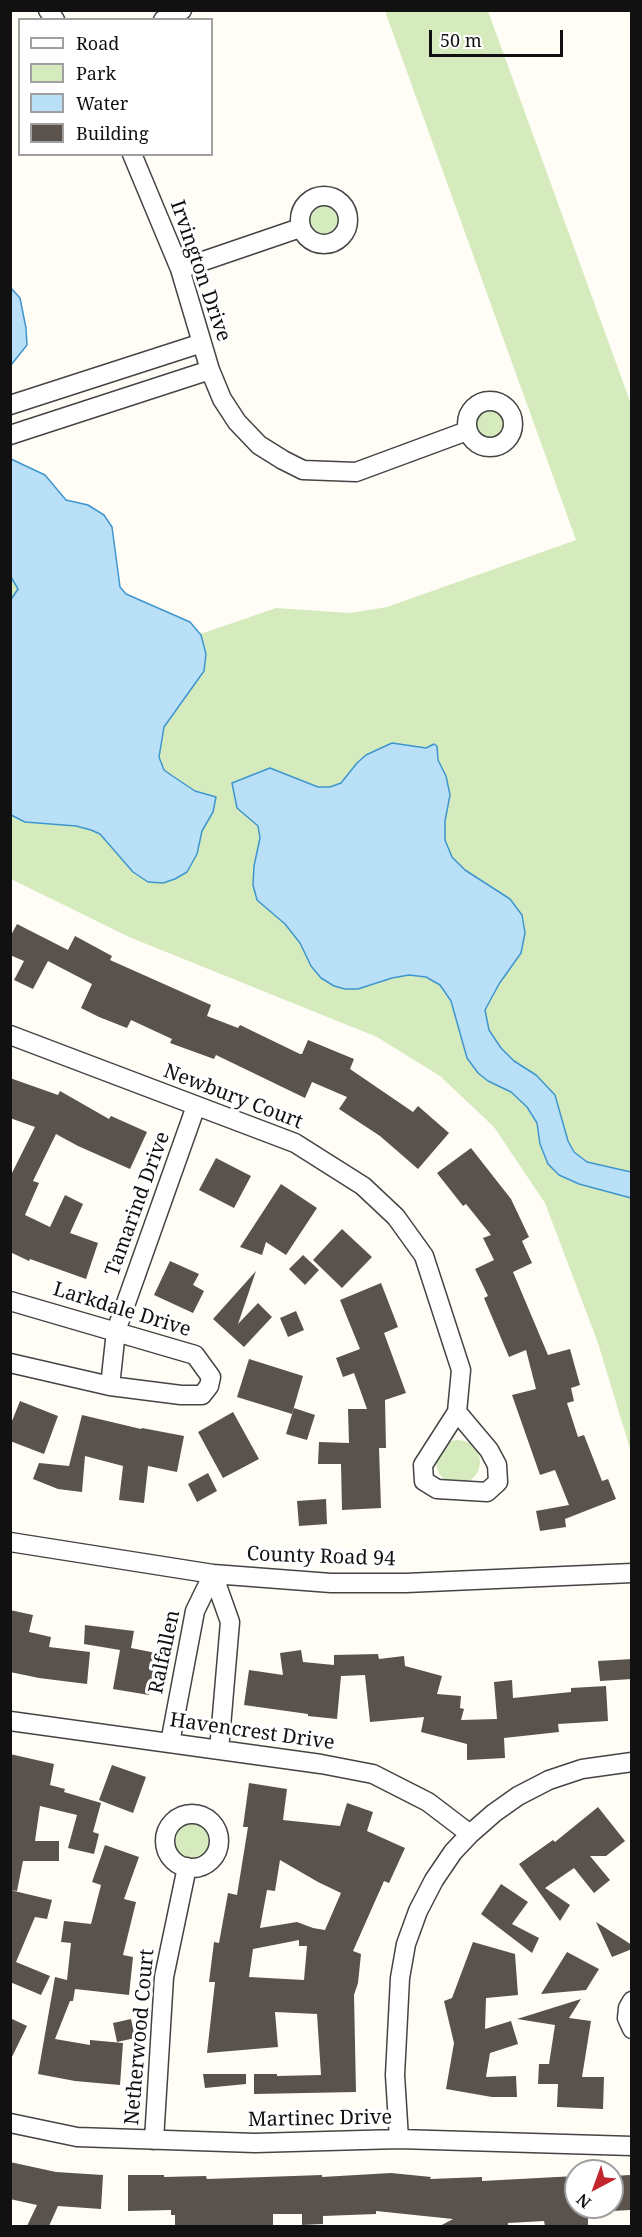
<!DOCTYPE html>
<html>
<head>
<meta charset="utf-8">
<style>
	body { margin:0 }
	#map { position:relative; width:642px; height:2237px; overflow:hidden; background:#fffdf5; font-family:"Noto Serif",serif }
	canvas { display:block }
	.frame { position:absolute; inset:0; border:12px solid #111; pointer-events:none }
	.legend { position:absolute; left:18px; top:18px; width:195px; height:138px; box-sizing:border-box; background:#fff; border:2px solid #a0a0a0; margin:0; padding:8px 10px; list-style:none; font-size:18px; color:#111 }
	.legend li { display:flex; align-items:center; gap:12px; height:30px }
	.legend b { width:30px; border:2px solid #a0a0a0 }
	.north { position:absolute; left:564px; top:2159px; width:60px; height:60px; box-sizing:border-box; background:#fff; border:2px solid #a0a0a0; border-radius:50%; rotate:221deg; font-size:16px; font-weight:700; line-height:24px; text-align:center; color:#111 }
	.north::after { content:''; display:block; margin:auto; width:21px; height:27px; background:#c4262e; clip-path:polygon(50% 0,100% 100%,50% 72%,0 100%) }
	.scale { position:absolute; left:429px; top:30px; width:134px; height:27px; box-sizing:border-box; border:3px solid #111; border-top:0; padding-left:8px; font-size:18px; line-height:21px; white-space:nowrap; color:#111; -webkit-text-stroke:4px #fff; paint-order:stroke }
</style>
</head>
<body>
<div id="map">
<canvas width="642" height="2237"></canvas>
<div class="frame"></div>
<ul class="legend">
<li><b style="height:8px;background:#fff"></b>Road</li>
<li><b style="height:16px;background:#d5ebbd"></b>Park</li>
<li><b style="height:16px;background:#b9e0f7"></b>Water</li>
<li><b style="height:16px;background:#5a524d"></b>Building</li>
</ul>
<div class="north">N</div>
<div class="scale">50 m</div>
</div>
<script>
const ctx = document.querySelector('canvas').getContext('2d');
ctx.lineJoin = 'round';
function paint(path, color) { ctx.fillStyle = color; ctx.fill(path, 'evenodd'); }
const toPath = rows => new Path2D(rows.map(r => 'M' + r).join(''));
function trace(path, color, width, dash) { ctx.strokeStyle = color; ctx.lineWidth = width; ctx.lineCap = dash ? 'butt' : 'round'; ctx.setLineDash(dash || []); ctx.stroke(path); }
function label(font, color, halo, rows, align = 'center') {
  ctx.font = font + ' "Noto Serif",serif'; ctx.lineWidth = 6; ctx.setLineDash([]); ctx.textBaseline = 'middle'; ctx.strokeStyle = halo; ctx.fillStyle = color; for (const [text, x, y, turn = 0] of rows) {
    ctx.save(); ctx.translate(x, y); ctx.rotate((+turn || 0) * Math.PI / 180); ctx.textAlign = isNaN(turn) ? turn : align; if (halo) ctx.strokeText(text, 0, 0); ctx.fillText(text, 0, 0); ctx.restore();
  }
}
paint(toPath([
	[385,11,488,11,631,404,631,1452,598,1343,545,1203,494,1127,440,1076,377,1037,129,937,11,879,11,510,122,661,276,608,350,613,387,607,576,540],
	'301 222a22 22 0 1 1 44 0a22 22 0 1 1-44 0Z',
	'467 426a22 22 0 1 1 44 0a22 22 0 1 1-44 0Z',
	'436 1462a22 22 0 1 1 44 0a22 22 0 1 1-44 0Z',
	'168 1836a22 22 0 1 1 44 0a22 22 0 1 1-44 0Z'
]), '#d5ebbd');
const water = toPath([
	[11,288,20,298,26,328,27,345,11,365,11,288],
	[11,459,45,475,66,500,88,505,104,515,112,527,120,587,126,594,190,622,201,635,206,654,204,671,164,727,159,757,164,770,171,775,195,791,216,797,213,812,202,831,197,854,187,872,175,879,163,883,148,882,133,872,100,834,91,830,76,826,25,822,11,815,10,601,18,589,11,577,11,459],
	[392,743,426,748,434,744,437,746,438,760,446,776,450,795,445,821,445,840,452,857,465,870,510,899,522,915,525,933,521,953,499,984,485,1010,489,1030,501,1048,514,1061,536,1075,555,1095,568,1141,574,1152,587,1162,631,1172,631,1198,579,1184,559,1175,548,1164,540,1144,537,1123,527,1107,511,1092,488,1081,478,1073,467,1058,451,1001,440,985,426,977,409,975,392,978,358,989,345,989,334,986,321,978,311,966,300,943,285,924,257,900,253,885,254,866,260,838,258,826,237,808,232,783,270,768,318,787,330,787,341,783,357,763,366,755,392,743]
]);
paint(water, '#b9e0f7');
trace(water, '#3f96cf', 1.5);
paint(toPath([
	[17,924,68,950,75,936,112,956,110,960,211,1005,207,1016,238,1028,240,1025,300,1054,302,1054,308,1040,354,1059,350,1069,413,1112,418,1106,449,1133,418,1169,380,1136,339,1109,347,1097,312,1082,305,1098,216,1055,214,1059,170,1043,172,1039,131,1020,127,1028,99,1017,81,1008,92,984,48,961,33,989,14,980,24,961,10,955,10,937],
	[10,1078,58,1095,60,1091,109,1119,111,1116,147,1132,130,1169,78,1146,56,1134,33,1181,39,1183,25,1215,50,1227,65,1195,83,1204,70,1233,98,1243,86,1279,30,1259,29,1261,10,1252,10,1177,35,1127,10,1118],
	[471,1148,511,1199,529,1237,522,1241,532,1263,513,1272,548,1355,570,1349,580,1385,571,1388,574,1401,567,1403,578,1437,584,1435,602,1481,608,1479,616,1499,565,1519,566,1527,540,1531,536,1511,569,1505,555,1470,540,1475,512,1395,536,1389,526,1350,509,1357,484,1298,488,1296,475,1269,494,1260,483,1238,491,1235,466,1204,463,1206,437,1173],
	[216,1158,251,1176,234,1208,199,1190],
	[281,1184,317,1208,286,1255,266,1242,262,1255,240,1247],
	[342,1229,372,1257,342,1288,313,1260],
	[303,1255,319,1270,305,1285,289,1269],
	[170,1261,199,1274,193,1285,204,1291,193,1313,154,1295],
	[256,1271,238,1324,258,1303,272,1317,244,1347,213,1319],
	[381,1283,398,1327,384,1333,406,1393,385,1400,386,1448,379,1448,381,1508,342,1510,341,1464,318,1464,319,1442,349,1443,348,1409,367,1409,354,1373,343,1377,336,1358,360,1349,340,1300],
	[296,1311,304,1330,288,1337,280,1318],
	[249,1359,303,1376,292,1414,237,1397],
	[20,1401,58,1416,44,1454,10,1441,10,1426],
	[294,1408,315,1415,307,1440,286,1434],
	[233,1412,259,1459,223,1478,198,1432],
	[82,1415,141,1429,142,1428,184,1436,177,1472,148,1466,144,1503,119,1500,123,1466,85,1456,82,1492,58,1489,33,1479,39,1463,69,1466],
	[208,1473,217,1491,197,1502,188,1484],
	[326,1499,327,1524,299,1526,297,1501],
	[10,1610,33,1615,29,1632,51,1637,49,1647,90,1652,87,1684,39,1678,10,1672],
	[85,1625,134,1631,131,1648,156,1653,149,1695,113,1689,120,1650,84,1644],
	[301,1650,303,1662,334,1665,334,1655,378,1654,379,1659,404,1656,405,1666,442,1676,437,1694,461,1696,460,1708,464,1709,461,1720,497,1719,494,1682,512,1680,513,1698,571,1692,571,1688,606,1686,608,1721,558,1724,559,1732,504,1738,505,1758,467,1760,467,1744,421,1732,424,1717,370,1722,365,1675,341,1676,337,1719,308,1716,308,1714,244,1705,249,1670,283,1675,280,1653],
	[632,1659,632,1679,600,1681,598,1661],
	[10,1754,54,1764,50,1785,65,1789,64,1792,101,1803,93,1832,99,1834,94,1854,68,1848,77,1815,40,1806,35,1841,59,1841,59,1861,23,1861,17,1891,10,1890],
	[112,1765,146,1777,133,1813,99,1800],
	[249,1783,287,1789,283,1820,340,1826,347,1803,373,1812,367,1831,405,1848,389,1883,384,1881,353,1951,361,1954,358,1983,354,1995,356,2092,254,2094,254,2074,277,2074,277,2076,321,2075,317,2014,275,2012,278,2047,207,2053,215,1982,209,1982,214,1942,219,1943,228,1893,237,1895,248,1827,243,1827],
	[280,1860,318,1882,341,1893,325,1930,313,1928,297,1922,260,1928,267,1890,275,1891],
	[299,1940,299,1946,307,1946,304,1980,249,1977,253,1949],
	[598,1807,625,1841,606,1856,590,1856,610,1880,594,1893,574,1868,545,1888,570,1905,560,1921,519,1864,553,1840,555,1842],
	[105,1845,139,1857,124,1899,136,1902,123,1955,133,1957,129,1995,75,1989,73,2001,70,2001,55,2039,90,2045,90,2040,123,2043,120,2085,75,2081,38,2074,55,1977,67,1980,71,1943,61,1942,64,1921,91,1924,101,1885,92,1882],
	[501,1884,528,1902,512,1924,539,1938,532,1953,481,1914],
	[10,1890,52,1900,47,1919,35,1917,16,1962,50,1976,41,1995,10,1982],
	[596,1922,632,1945,632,1949,612,1957],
	[473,1942,515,1954,518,1995,486,1998,485,2029,511,2021,518,2044,490,2053,486,2077,516,2076,517,2097,492,2097,446,2089,454,2043,444,2001,452,1998],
	[567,1952,599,1969,586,1990,541,1994],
	[581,1999,569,2018,591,2021,582,2077,604,2077,603,2109,557,2107,558,2084,538,2084,539,2064,549,2064,555,2025,517,2019],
	[10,2018,27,2026,10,2061],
	[131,2019,135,2038,117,2042,113,2023],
	[203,2074,246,2074,246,2084,205,2088],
	[10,2162,56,2172,103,2175,101,2209,58,2206,49,2226,27,2226,37,2205,10,2199],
	[391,2173,431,2177,430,2179,482,2177,482,2181,576,2176,576,2207,588,2207,588,2225,545,2226,544,2221,508,2223,508,2226,440,2226,453,2219,376,2211,376,2214,323,2216,323,2224,302,2225,302,2214,273,2214,273,2226,175,2226,175,2215,171,2215,171,2210,128,2211,128,2175,164,2175,164,2177,206,2176,207,2179,322,2175,322,2177],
	[630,2175,630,2210,612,2211,612,2176]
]), '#5a524d');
const minor = toPath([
	[48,10,55,20],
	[163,20,182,10],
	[132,154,180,269,210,370,222,399,237,422,259,445,283,460,303,470,356,472,467,431],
	'300 220a24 24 0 1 1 48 0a24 24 0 1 1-48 0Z',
	[180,269,300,228],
	'467 424a23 23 0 1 1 46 0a23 23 0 1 1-46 0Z',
	[10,405,202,343],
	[10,435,210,370],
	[10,1035,295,1143,363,1186,396,1217,424,1256,461,1370,457,1412,423,1465,424,1481,437,1489,487,1492,498,1482,497,1465,489,1450,457,1412],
	[10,1301,195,1355,211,1377,209,1386,202,1395,181,1395,110,1386,10,1363],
	[110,1386,116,1331,196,1106],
	[10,1542,213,1574,331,1583,406,1583,632,1573],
	[213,1574,230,1622,219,1750],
	[10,1721,321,1764,373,1774,428,1802,470,1834],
	[170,1743,195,1611,213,1574],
	'165 1841a27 27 0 1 1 54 0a27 27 0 1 1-54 0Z',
	[632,2001,628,2008,627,2018,632,2029],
	[10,2123,77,2137,255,2143,399,2139,632,2146],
	[399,2139,395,2075,400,1978,406,1944,418,1911,434,1880,453,1852,470,1834,494,1813,518,1796,549,1780,582,1769,632,1762],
	[154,2140,164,1977,187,1867]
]);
trace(minor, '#444', 21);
trace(minor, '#fff', 18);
label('20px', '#111', '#fff', [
	["Irvington Drive",200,271,71],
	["Newbury Court",233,1097,21],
	["Tamarind Drive",138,1204,-70],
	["Larkdale Drive",122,1310,17],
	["County Road 94",321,1557,2],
	["Ralfallen",165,1652,-78],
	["Havencrest Drive",252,1732,8],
	["Netherwood Court",140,2037,-85],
	["Martinec Drive",320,2119,-1]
]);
</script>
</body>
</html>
